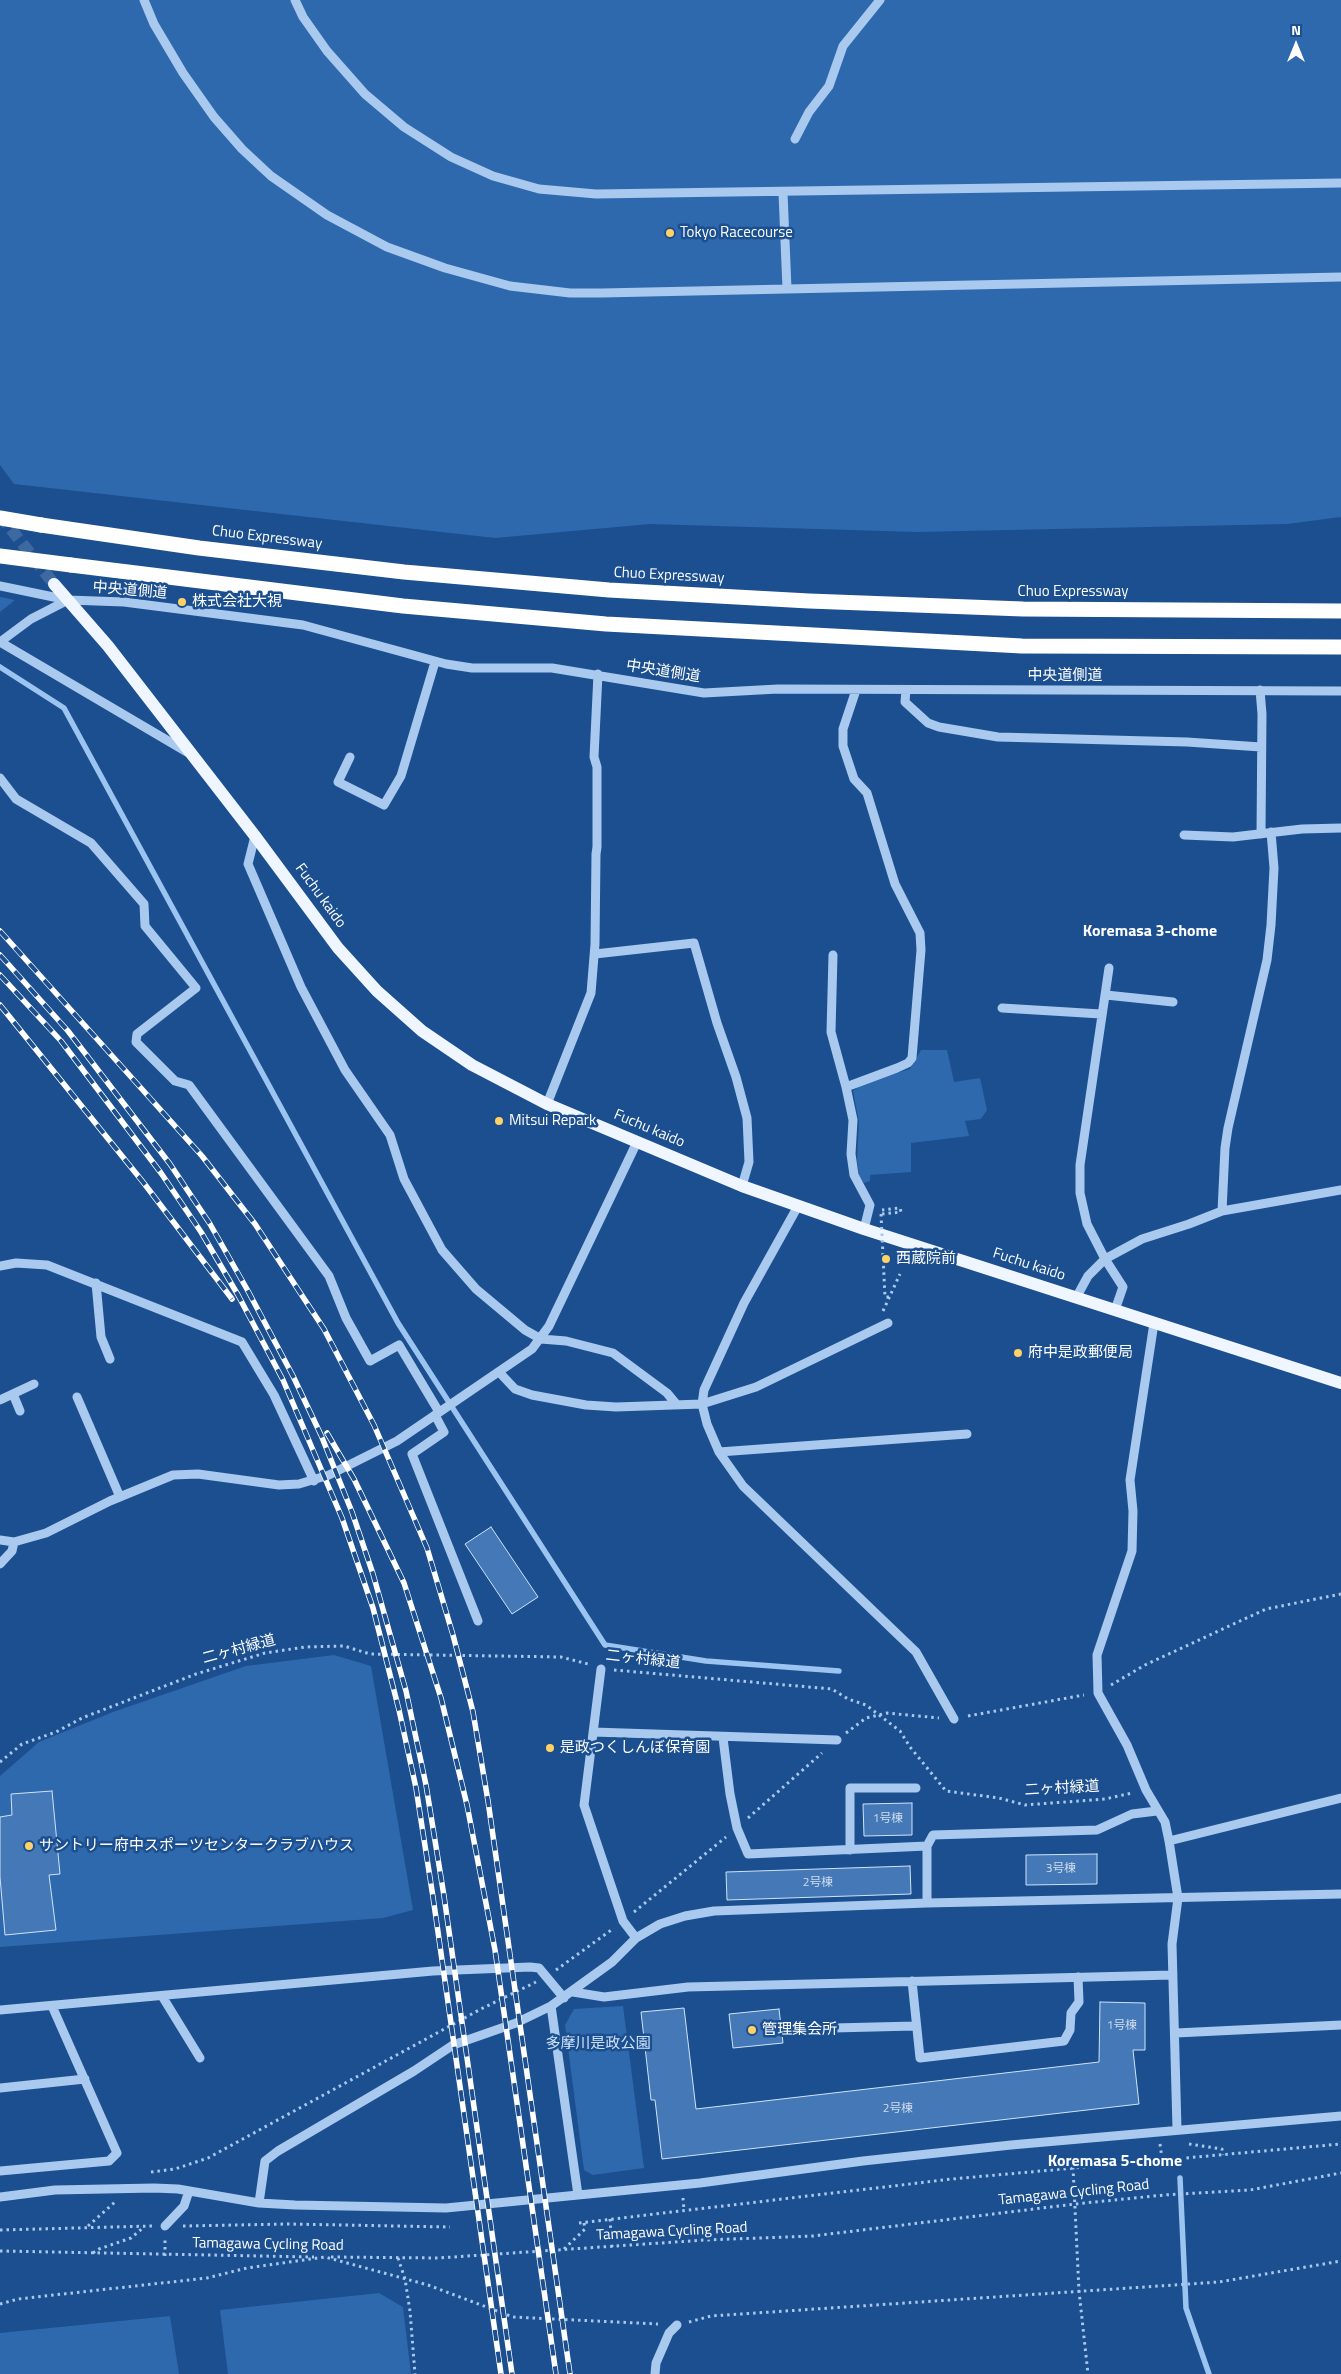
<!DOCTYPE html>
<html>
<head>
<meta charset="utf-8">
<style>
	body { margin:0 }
	#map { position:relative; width:1341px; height:2374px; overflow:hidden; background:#1b4f8f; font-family:"Titillium Web",sans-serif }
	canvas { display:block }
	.north { position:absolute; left:1271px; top:20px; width:50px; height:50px; -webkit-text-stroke:4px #1b4f8f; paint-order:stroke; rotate:0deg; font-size:14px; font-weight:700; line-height:20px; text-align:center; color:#fff }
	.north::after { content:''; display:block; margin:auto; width:18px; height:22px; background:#fff; clip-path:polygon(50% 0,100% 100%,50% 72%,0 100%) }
</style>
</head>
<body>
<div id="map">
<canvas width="1341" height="2374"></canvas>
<div class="north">N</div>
</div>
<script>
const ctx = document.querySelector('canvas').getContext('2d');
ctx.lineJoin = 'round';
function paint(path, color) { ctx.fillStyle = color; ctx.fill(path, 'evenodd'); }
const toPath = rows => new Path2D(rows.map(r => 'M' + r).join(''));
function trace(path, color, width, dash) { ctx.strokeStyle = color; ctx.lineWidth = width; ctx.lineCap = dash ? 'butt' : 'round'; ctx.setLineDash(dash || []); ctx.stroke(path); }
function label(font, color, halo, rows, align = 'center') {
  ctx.font = font + ' "Titillium Web","Noto Sans JP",sans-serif'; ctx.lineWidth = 5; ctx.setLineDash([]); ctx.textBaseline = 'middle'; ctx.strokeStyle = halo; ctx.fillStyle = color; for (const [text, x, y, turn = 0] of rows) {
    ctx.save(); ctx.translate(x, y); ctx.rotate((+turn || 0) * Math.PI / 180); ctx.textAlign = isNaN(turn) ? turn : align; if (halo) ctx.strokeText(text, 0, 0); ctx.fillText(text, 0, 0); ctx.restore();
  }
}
paint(toPath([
	[0,0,1341,0,1341,517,1287,524,917,532,650,524,495,538,14,484,0,465],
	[0,597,15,600,0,612],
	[921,1050,947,1050,954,1082,980,1078,987,1110,981,1119,965,1121,969,1136,911,1143,911,1172,870,1175,870,1181,864,1183,859,1176,857,1160,859,1122,853,1091,864,1083,910,1069],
	[334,1655,371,1666,413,1910,383,1918,0,1947,0,1776,39,1742,113,1712,246,1666],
	[623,2006,644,2168,593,2175,584,2170,565,2025,574,2009],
	[379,2293,403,2307,411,2374,228,2374,220,2310],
	[170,2316,179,2374,0,2374,0,2333]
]), '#2e69ad');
trace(toPath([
	[0,667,64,708,398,1323,605,1645,706,1661,839,1671],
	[1180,2178,1186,2308,1209,2374]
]), '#9cc4f0', 5.5);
const building = toPath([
	[491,1527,538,1597,512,1614,465,1544,491,1527],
	[52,1791,60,1874,49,1875,56,1930,5,1935,0,1877,0,1817,12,1815,11,1794,52,1791],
	[912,1803,912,1835,864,1836,863,1804,912,1803],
	[1097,1854,1097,1884,1026,1885,1026,1855,1097,1854],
	[910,1866,911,1894,727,1900,726,1872,910,1866],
	[1100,2002,1145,2003,1145,2050,1133,2050,1139,2104,662,2159,655,2100,651,2100,641,2012,684,2008,696,2109,1099,2062,1100,2002],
	[779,2009,783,2043,733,2048,729,2014,779,2009]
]);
paint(building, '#4478b7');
trace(building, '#cfe3fa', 1);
trace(toPath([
	[0,515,54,584]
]), '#3d69a0', 12, [12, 6]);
trace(toPath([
	[882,1214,901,1212,900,1208,882,1210],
	[883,1311,900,1274],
	[614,1670,832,1689,848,1699,866,1705,900,1731,910,1747,946,1791,999,1798,1025,1805,1105,1799,1132,1793],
	[1111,1685,1145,1665,1266,1609,1341,1594],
	[968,1716,1084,1695],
	[846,1733,866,1718,887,1713,939,1718],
	[0,1762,22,1744,56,1732,82,1718,196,1674,265,1653,305,1647,344,1646,370,1654,561,1657,588,1664],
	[748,1818,822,1753],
	[634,1912,726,1837],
	[556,1970,614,1928],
	[1160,2144,1162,2159],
	[1189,2144,1222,2149,1223,2155],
	[1073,2167,1079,2291,1088,2374],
	[151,2172,175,2169,208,2158,481,2009,536,1982],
	[683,2198,684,2210],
	[610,2219,612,2247],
	[579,2223,952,2179,1341,2144],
	[88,2226,115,2202],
	[183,2226,288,2224,450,2227],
	[0,2230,152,2226],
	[564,2249,585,2229,584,2223],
	[0,2251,314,2257],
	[93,2253,99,2249,131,2238,144,2227],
	[165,2256,165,2239],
	[331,2257,438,2258,705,2240,813,2236,1075,2204,1164,2195,1250,2190,1341,2173],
	[398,2258,405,2279,410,2311,415,2374],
	[0,2304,18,2299,207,2278,247,2268,325,2257,428,2285,513,2317,658,2324],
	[689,2322,711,2316,1219,2282,1341,2261]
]), '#a9c9ee', 3, [2.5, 4]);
trace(toPath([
	[144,0,154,24,183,73,214,117,242,149,271,176,327,215,387,247,445,268,510,286,570,293,602,293,1341,277],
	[295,0,303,17,327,51,365,94,404,127,451,157,493,176,539,189,596,194,1341,183],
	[795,139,809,112,829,86,843,46,880,0],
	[783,193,787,289],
	[0,586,68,600],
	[906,690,905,702,928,723,939,727,998,737,1187,742,1261,747],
	[1260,690,1262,714,1261,834],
	[187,752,0,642,31,619,68,600,124,602,303,625,446,664,472,668,552,668,704,693,778,689,1341,691],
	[350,757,338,782,384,805,401,776,435,662],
	[0,778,16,799,91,843,144,904,145,926,196,988,137,1034,136,1042,175,1081,189,1085,329,1276,346,1318,370,1361,399,1345,439,1412],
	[1184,835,1233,837,1302,829,1341,828],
	[255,836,248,864,301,987,345,1070,390,1135,404,1179,442,1250,476,1289,525,1330,541,1339,566,1341,613,1353,667,1393,677,1405],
	[595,954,694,943,717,1023,736,1077,747,1118,749,1162,742,1186],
	[833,955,831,1032,846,1087,853,1120,851,1154,854,1175,870,1205,864,1229],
	[1109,968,1080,1165,1080,1193,1087,1224,1105,1259,1123,1287,1115,1310],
	[1106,995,1173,1002],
	[1002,1008,1101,1014],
	[846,1087,897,1068,908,1063,912,1058,921,950,920,933,895,884,867,793,854,779,843,746,843,729,856,690],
	[547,1104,591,993,595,944,596,854,597,847,597,767,594,757,598,674],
	[798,1206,744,1303,704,1390,702,1404,707,1424,719,1452,743,1486,916,1652,954,1719],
	[1222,1211,1225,1148,1228,1128,1267,960,1271,925,1274,868,1271,832],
	[0,1266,16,1263,47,1265,242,1342,274,1395,314,1481],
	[96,1283,101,1337,110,1359],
	[1076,1298,1088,1276,1105,1259,1142,1239,1189,1224,1222,1211,1341,1190],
	[1154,1323,1130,1480,1133,1511,1132,1551,1097,1655,1098,1693,1127,1745,1146,1790,1165,1822,1169,1841,1178,1898,1172,1944,1177,2129],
	[499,1372,515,1389,532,1395,586,1405,616,1407,702,1404,756,1387,888,1323],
	[13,1394,20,1411],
	[77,1397,120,1497],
	[0,1400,34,1384],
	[435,1415,444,1432,412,1454,478,1621],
	[719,1452,967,1434],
	[0,1540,14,1542,46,1533,110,1501,173,1475,198,1474,279,1485,299,1484,329,1475,397,1441,532,1349,549,1326,637,1142],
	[0,1564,12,1551,14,1542],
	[601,1669,584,1805,623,1921,636,1938],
	[593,1732,837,1740],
	[723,1738,730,1794,737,1828,748,1854,927,1846,933,1835,1097,1830,1132,1814,1157,1811],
	[1169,1841,1341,1798],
	[927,1846,927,1903],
	[850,1850,850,1788,916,1788],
	[912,1981,920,2058,1064,2041,1070,2030,1071,2013,1079,2002,1078,1977],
	[573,1992,604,1997,688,1987,1173,1975],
	[162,1996,200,2058],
	[551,2006,578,2195],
	[0,2010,433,1971,530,1967,539,1968,564,1998],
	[792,2029,915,2026],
	[1176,2033,1341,2025],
	[0,2088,85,2079],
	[0,2171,109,2161,117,2153,52,2006],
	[0,2197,55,2190,154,2188,178,2189,259,2203,295,2205,446,2208,700,2183,863,2161,1011,2145,1341,2116],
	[259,2203,265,2161,278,2151,414,2071,453,2045,516,2023,551,2006,612,1962,636,1938,660,1924,685,1916,714,1911,927,1903,1341,1894],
	[165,2226,184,2206,189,2191],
	[655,2374,656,2363,663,2347,669,2333,677,2325]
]), '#a9c9ee', 9);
trace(toPath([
	[54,584,108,646,255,836,338,948,377,991,422,1031,472,1065,547,1104,742,1186,864,1229,1341,1383]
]), '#f0f6ff', 12);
trace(toPath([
	[41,525,199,548,404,572,609,590,809,601,1023,609,1341,611],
	[71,565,403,606,606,624,1022,646,1341,647]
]), '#fff', 15);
const rail = toPath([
	[0,931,202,1156,255,1224,324,1329,374,1425,427,1548,453,1635,473,1712,488,1801,570,2374],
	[0,955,68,1031,170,1164,210,1224,248,1291,293,1376,321,1435,352,1512,373,1574,406,1691,426,1785,444,1896,512,2374],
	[0,975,61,1041,161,1173,201,1232,238,1295,283,1380,342,1518,373,1608,399,1710,416,1788,433,1897,501,2374],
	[0,1005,143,1182,232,1299],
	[327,1433,354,1479,404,1583,441,1698,467,1805,495,1950,556,2374]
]);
trace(rail, '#fff', 5.5);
trace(rail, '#1b4f8f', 4, [11]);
trace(toPath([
	[881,1214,885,1297,891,1297]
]), '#a9c9ee', 3, [2.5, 4]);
trace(toPath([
	[0,518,41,525],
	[0,556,71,565]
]), '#fff', 15);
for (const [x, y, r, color] of [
	[670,233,5,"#ffd166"],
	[182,602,5,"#ffd166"],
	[499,1121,5,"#ffd166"],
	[886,1259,5,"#ffd166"],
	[1018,1353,5,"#ffd166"],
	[550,1748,5,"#ffd166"],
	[29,1846,5,"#ffd166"],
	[752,2030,5,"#ffd166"]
]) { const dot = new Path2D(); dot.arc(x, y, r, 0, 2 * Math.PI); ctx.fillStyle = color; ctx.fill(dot); trace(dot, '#1b4f8f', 2); }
label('12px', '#d0dded', null, [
	["1号棟",888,1819],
	["3号棟",1061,1869],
	["2号棟",818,1883],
	["1号棟",1122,2026],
	["2号棟",898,2109]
]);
label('15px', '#fff', '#1b4f8f', [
	["Tokyo Racecourse",680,233],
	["株式会社大視",192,602],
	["Mitsui Repark",509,1121],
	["西蔵院前",896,1259],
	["府中是政郵便局",1028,1353],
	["是政つくしんぼ保育園",560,1748],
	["サントリー府中スポーツセンタークラブハウス",39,1846],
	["管理集会所",762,2030]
], 'left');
label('15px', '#fff', '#1b4f8f', [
	["Chuo Expressway",267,538,7],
	["Chuo Expressway",669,576,3],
	["中央道側道",130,591,5],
	["Chuo Expressway",1073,592],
	["中央道側道",663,672,9],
	["中央道側道",1065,676],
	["Fuchu kaido",320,896,54],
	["Fuchu kaido",649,1129,23],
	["Fuchu kaido",1029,1265,18],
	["二ヶ村緑道",239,1650,-15],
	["二ヶ村緑道",643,1660,6],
	["二ヶ村緑道",1062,1789,-3],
	["Tamagawa Cycling Road",1074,2193,-6],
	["Tamagawa Cycling Road",672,2232,-3],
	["Tamagawa Cycling Road",268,2245,1]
]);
label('15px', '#cfe3fa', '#1b4f8f', [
	["多摩川是政公園",598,2044]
]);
label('bold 16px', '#fff', '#1b4f8f', [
	["Koremasa 3-chome",1150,932],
	["Koremasa 5-chome",1115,2162]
]);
</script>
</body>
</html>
